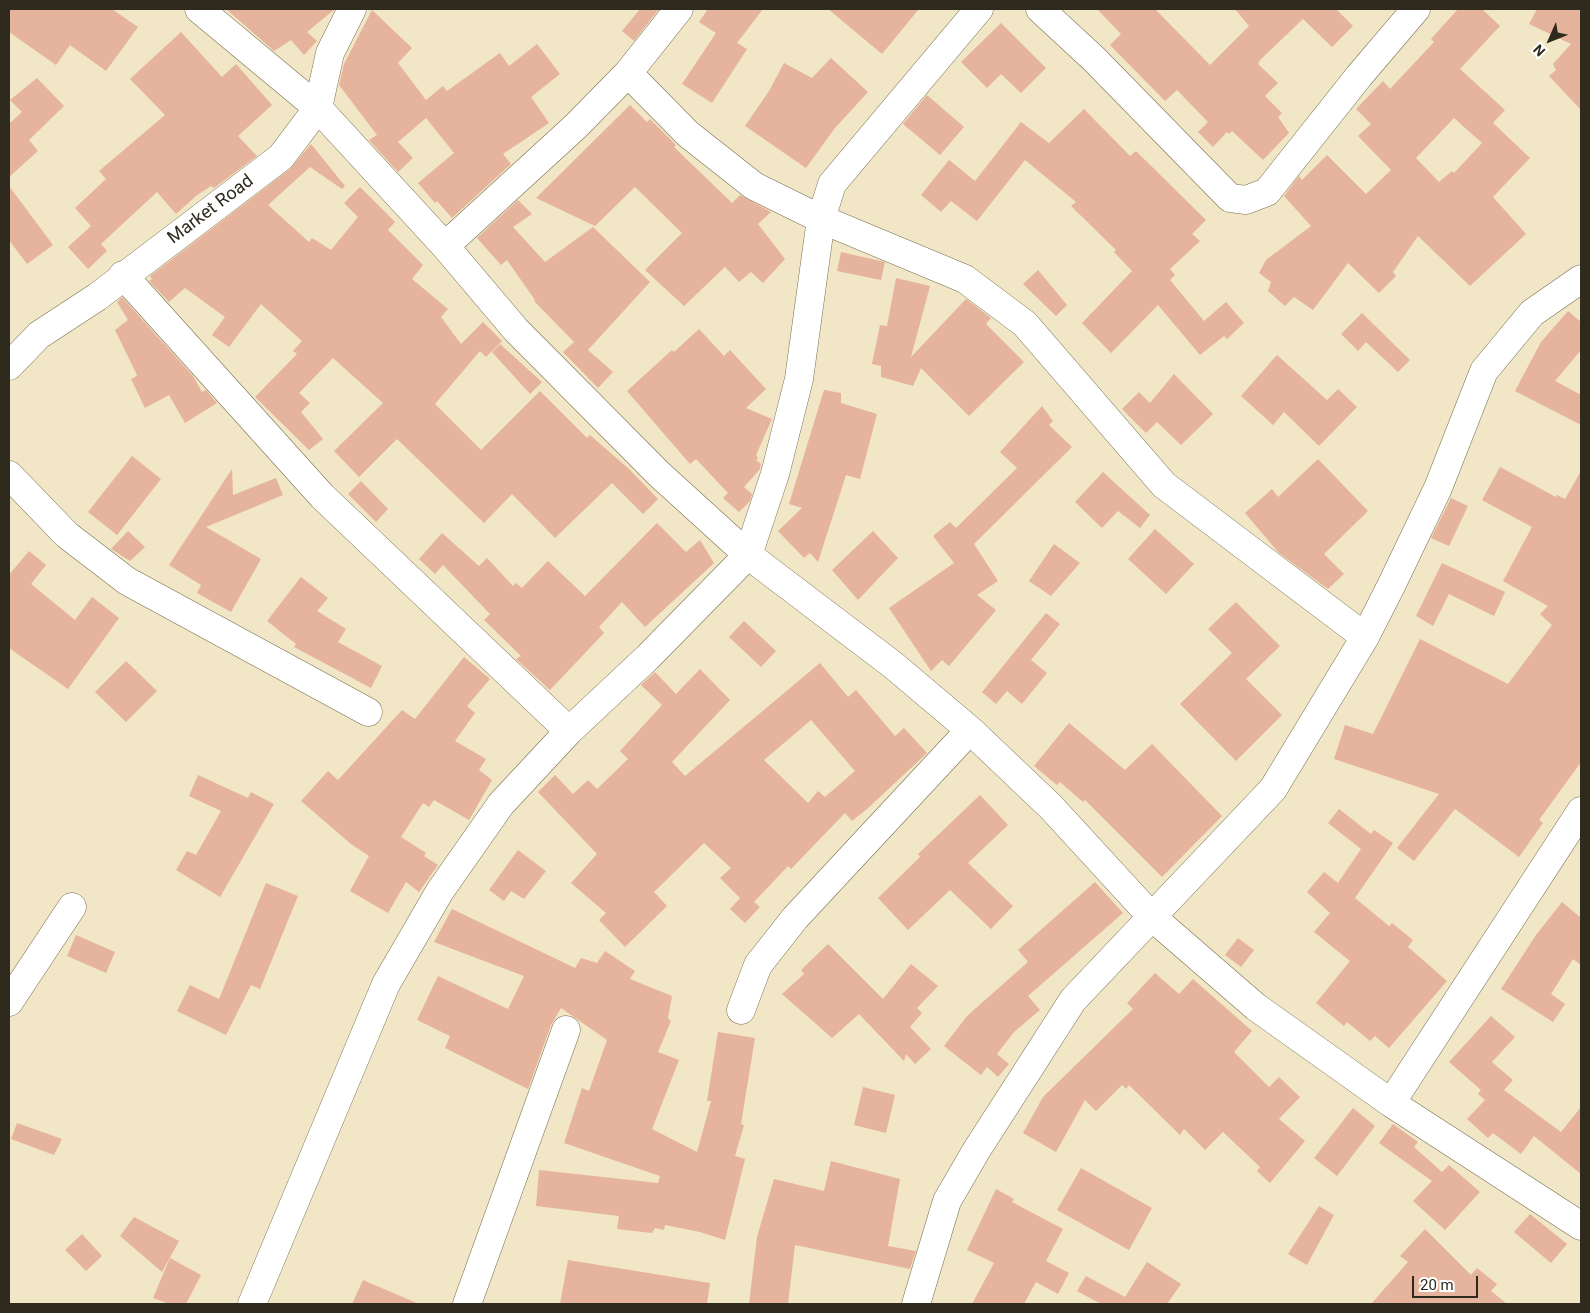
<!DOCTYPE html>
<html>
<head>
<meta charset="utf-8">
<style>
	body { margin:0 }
	#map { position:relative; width:1590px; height:1313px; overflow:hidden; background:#f1e6c5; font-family:Roboto,sans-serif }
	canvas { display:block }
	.frame { position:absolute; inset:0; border:10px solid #2f2a1e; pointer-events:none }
	.north { position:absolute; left:1525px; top:15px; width:50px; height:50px; -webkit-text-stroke:4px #fff; paint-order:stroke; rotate:226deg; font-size:14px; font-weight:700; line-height:20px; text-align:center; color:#2f2a1e }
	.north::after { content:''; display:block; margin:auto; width:18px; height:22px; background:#2f2a1e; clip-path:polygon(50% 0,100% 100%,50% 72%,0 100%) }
	.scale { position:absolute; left:1412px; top:1276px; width:66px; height:22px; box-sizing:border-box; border:2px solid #2f2a1e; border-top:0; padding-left:6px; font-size:15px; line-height:18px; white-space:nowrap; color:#2f2a1e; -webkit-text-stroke:4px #fff; paint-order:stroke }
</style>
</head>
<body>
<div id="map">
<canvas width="1590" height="1313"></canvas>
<div class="frame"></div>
<div class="north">N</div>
<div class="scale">20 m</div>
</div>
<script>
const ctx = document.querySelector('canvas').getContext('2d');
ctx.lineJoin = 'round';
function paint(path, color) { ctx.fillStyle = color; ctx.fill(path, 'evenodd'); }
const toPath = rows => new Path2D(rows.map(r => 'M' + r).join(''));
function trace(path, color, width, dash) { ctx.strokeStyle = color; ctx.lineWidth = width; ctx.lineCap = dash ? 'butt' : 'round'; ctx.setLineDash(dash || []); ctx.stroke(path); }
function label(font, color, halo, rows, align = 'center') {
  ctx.font = font + ' Roboto,sans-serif'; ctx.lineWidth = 4.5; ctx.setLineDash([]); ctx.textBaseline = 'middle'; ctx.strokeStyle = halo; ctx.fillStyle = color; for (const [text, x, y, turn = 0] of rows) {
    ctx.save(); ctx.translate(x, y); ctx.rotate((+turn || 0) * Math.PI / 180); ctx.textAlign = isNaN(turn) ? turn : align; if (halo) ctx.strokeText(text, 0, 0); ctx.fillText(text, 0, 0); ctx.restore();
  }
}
paint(toPath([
	[9,9,112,9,138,27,106,71,70,45,56,65,9,32],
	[226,9,335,9,307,32,317,41,304,55,291,40,274,51],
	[640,9,659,9,634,41,622,31],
	[708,9,763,9,737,43,747,49,712,103,682,84,716,33,699,22],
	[828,9,919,9,882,54],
	[1097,9,1155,9,1210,65,1249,26,1235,9,1336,9,1353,26,1332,47,1303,19,1260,60,1258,64,1278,83,1265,96,1282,113,1278,117,1289,133,1263,160,1232,131,1229,134,1227,132,1213,147,1198,132,1208,122,1177,90,1165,101,1110,45,1121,34],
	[1458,9,1482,9,1500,26,1460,69,1505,110,1493,123,1530,158,1493,197,1526,234,1470,286,1418,236,1393,272,1396,276,1379,293,1348,263,1313,310,1294,297,1285,306,1268,291,1271,282,1259,273,1266,260,1311,226,1284,196,1299,176,1302,180,1327,155,1366,194,1391,170,1358,136,1371,124,1356,109,1383,81,1390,89,1434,42,1431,39],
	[1454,118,1482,143,1454,173,1452,171,1439,182,1416,158],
	[1537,9,1581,9,1581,110,1549,76,1556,70,1553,64,1571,44,1529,24],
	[372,10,412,48,398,63,426,100,443,86,447,91,500,53,509,66,537,44,560,74,531,97,549,123,503,154,511,164,452,218,437,201,435,203,418,183,454,153,426,118,398,142,413,158,398,172,369,140,377,135,339,85,344,64],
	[1001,23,1046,68,1021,93,1001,74,987,88,961,62],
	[181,32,222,77,236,64,272,105,238,136,257,156,214,188,211,186,196,196,176,214,157,192,101,244,107,251,88,269,68,247,91,226,75,208,106,179,99,171,165,115,130,79],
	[831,58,868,92,835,128,806,168,745,126,769,91,784,63,812,78],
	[37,78,64,106,29,140,38,151,9,177,9,124,22,112,10,100],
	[927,95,964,127,940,155,903,124],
	[630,105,647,122,650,119,676,145,674,147,732,203,740,195,771,212,758,224,785,259,763,283,751,272,739,282,725,267,684,306,645,270,682,233,635,187,595,226,536,198],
	[1084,109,1130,156,1136,151,1206,220,1192,234,1200,241,1170,269,1175,275,1170,280,1204,321,1226,302,1244,323,1227,339,1224,336,1200,355,1158,305,1111,353,1082,323,1132,271,1114,252,1116,250,1071,206,1076,202,1025,160,977,221,951,201,941,212,921,195,949,160,975,181,1021,122,1049,143],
	[311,144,345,186,342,189,310,167,268,205,309,242,312,238,331,250,358,217,344,203,360,187,395,222,388,230,423,265,412,279,448,309,441,317,461,344,483,322,502,341,486,357,480,351,435,404,481,450,540,391,587,438,590,435,629,469,658,499,643,514,612,483,555,538,512,494,484,523,397,439,359,477,334,451,383,403,333,358,299,393,310,403,301,412,323,439,309,450,255,397,297,354,293,351,302,341,261,304,229,347,212,335,225,317,185,288,169,302,149,281,152,279,150,276,290,169],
	[9,186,53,245,27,264,9,240],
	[518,200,532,214,513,227,545,262,593,227,650,282,588,350,613,372,598,388,563,352,574,342,534,301,535,300,507,260,501,265,477,238],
	[841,252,885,262,881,280,837,271],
	[1038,270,1067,305,1056,316,1023,284],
	[896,278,930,286,911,357,966,299,991,318,986,324,1024,362,969,416,921,368,913,386,881,377,881,366,872,364,880,325,887,326],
	[122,297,193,376,202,392,206,390,217,403,185,423,169,395,145,408,131,379,137,376,136,373,115,330,128,320,117,302],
	[1568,311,1581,322,1581,350,1555,381,1581,395,1581,425,1515,391,1541,342],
	[1362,313,1410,360,1398,372,1366,342,1358,351,1341,334],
	[699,329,724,356,730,350,766,389,746,408,772,419,756,455,758,458,756,460,761,464,760,469,744,487,752,494,750,501,739,512,723,498,728,493,696,459,690,464,627,391,672,350,674,352],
	[500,344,542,382,530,394,492,352],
	[1277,355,1327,400,1338,389,1357,407,1319,446,1284,412,1273,425,1241,396],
	[1174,374,1213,414,1181,445,1157,422,1146,433,1122,409,1139,392,1150,403],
	[824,390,841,393,841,403,877,414,860,479,846,475,818,562,810,553,804,558,778,531,802,508,789,504],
	[1042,406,1053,421,1049,425,1072,447,974,544,998,581,977,595,996,610,949,666,942,660,931,671,889,608,954,563,933,536,950,522,956,528,1017,468,1000,452],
	[132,456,161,479,117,535,88,512],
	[1318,459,1368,511,1324,554,1344,574,1328,589,1279,553,1245,513,1272,489,1278,497],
	[1500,467,1556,497,1557,495,1565,499,1581,471,1581,762,1539,820,1543,823,1519,857,1455,809,1414,861,1397,848,1439,794,1334,759,1345,725,1373,734,1420,639,1508,684,1552,625,1540,614,1548,606,1503,581,1532,527,1482,500],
	[232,469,233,495,276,478,283,495,206,527,261,559,231,612,197,593,201,585,169,565],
	[1103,472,1150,515,1140,528,1118,511,1102,528,1075,502],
	[361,481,388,509,376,522,348,494],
	[1451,498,1468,506,1449,546,1431,538],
	[657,523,686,552,700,540,714,563,645,627,622,602,599,627,604,633,550,690,516,659,521,656,484,620,490,614,443,565,435,574,419,559,442,533,479,566,487,558,513,586,516,583,522,588,548,561,585,596],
	[1155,529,1194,564,1166,594,1128,559],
	[128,531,145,547,130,561,111,549],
	[873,531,898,558,858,600,832,570],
	[1054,544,1080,563,1051,596,1029,581],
	[29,551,46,565,31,584,75,620,92,597,119,618,68,689,9,648,9,575],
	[1442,563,1505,592,1494,616,1449,594,1433,626,1416,616],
	[301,577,328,598,317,611,346,629,338,642,382,666,371,688,294,647,296,644,267,621],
	[1236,602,1280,646,1246,679,1282,715,1236,761,1180,704,1232,653,1208,629],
	[1046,613,1060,624,1031,660,1047,673,1022,704,1007,691,996,704,982,692],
	[744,621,776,651,761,667,729,637],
	[464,657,490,679,467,706,475,713,455,741,486,759,479,770,492,780,469,820,434,800,429,807,423,803,401,837,426,853,424,856,438,865,419,892,406,882,388,913,350,891,369,856,351,844,301,801,328,771,338,780,402,710,415,719],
	[126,661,157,691,126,722,95,692],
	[820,663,848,697,856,690,895,736,904,728,927,753,867,809,852,821,845,813,791,869,788,866,754,902,760,907,745,923,730,909,740,898,720,878,731,868,704,843,654,892,667,906,625,947,599,920,606,913,571,883,597,854,538,792,555,775,573,794,588,780,597,789,628,759,620,751,662,705,641,685,655,672,676,694,700,669,730,700,672,762,685,776],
	[811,720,855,771,825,797,818,791,808,803,764,760],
	[1069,723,1125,770,1152,744,1222,816,1162,877,1085,800,1083,802,1060,782,1057,785,1034,766],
	[198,775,248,798,251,792,274,804,220,897,176,870,187,851,196,855,221,811,189,796],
	[980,795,1008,825,968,863,1013,906,991,929,950,890,908,930,878,898,920,857,918,854],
	[1339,809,1371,834,1374,830,1393,843,1355,898,1389,926,1392,923,1413,940,1408,947,1447,981,1389,1048,1375,1036,1370,1041,1347,1022,1344,1026,1316,1003,1350,961,1314,932,1330,913,1307,892,1324,872,1338,883,1361,849,1328,823],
	[518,850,546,871,524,899,511,891,504,901,489,890],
	[1095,882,1123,913,1028,996,1040,1010,1014,1032,997,1054,1009,1064,998,1077,987,1067,981,1075,944,1046,967,1016,1028,962,1018,950],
	[266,883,298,896,260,989,251,985,226,1035,177,1011,190,985,219,999],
	[1562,902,1581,918,1581,965,1573,959,1551,994,1565,1004,1553,1022,1501,989,1536,935],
	[452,909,575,968,581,958,597,963,605,951,635,971,630,979,672,996,668,1018,671,1021,658,1052,679,1060,652,1129,697,1152,711,1101,707,1101,718,1032,755,1038,741,1124,744,1125,735,1156,745,1159,725,1240,700,1232,665,1225,664,1230,655,1228,652,1233,617,1229,619,1216,536,1206,539,1170,658,1183,660,1176,564,1143,582,1088,589,1091,607,1040,561,1008,551,1025,528,1089,445,1048,450,1036,417,1020,438,976,508,1009,524,976,434,942],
	[76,935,115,952,106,973,67,956],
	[1238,938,1254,950,1241,967,1225,955],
	[828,944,883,999,911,964,938,986,917,1008,922,1013,910,1027,931,1049,915,1064,906,1054,904,1061,859,1014,832,1038,782,994,804,974,801,970],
	[1155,973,1179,994,1193,979,1252,1031,1234,1052,1269,1087,1279,1077,1300,1097,1279,1119,1305,1141,1270,1183,1257,1171,1260,1167,1223,1132,1205,1150,1184,1129,1180,1135,1129,1085,1126,1089,1122,1085,1096,1111,1085,1100,1056,1152,1023,1133,1043,1097,1133,1009,1127,1003],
	[1491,1016,1515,1037,1492,1062,1513,1080,1504,1090,1561,1132,1581,1107,1581,1174,1534,1136,1521,1154,1493,1133,1488,1138,1467,1119,1485,1100,1478,1094,1481,1090,1449,1062],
	[863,1087,895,1095,886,1133,854,1125],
	[1353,1108,1375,1126,1337,1176,1314,1158],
	[17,1123,62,1139,54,1155,11,1139],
	[1393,1124,1418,1142,1414,1147,1442,1172,1449,1165,1480,1192,1445,1230,1413,1201,1432,1181,1379,1143],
	[831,1161,900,1179,888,1246,916,1251,910,1269,795,1245,788,1304,749,1304,757,1237,774,1179,824,1191],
	[1081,1168,1152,1208,1129,1250,1057,1210],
	[996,1189,1014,1199,1012,1202,1063,1229,1046,1261,1069,1273,1058,1294,1036,1282,1024,1304,972,1304,994,1263,967,1250],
	[1319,1206,1334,1215,1307,1265,1288,1254],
	[1530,1214,1567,1244,1551,1263,1514,1232],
	[134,1217,179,1241,162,1272,120,1236],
	[1425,1229,1471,1275,1477,1268,1497,1284,1491,1291,1507,1304,1371,1304,1408,1262,1400,1256],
	[82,1234,102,1256,86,1271,65,1250],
	[170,1258,201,1275,186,1304,169,1304,153,1298],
	[568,1260,710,1283,707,1304,560,1304],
	[1147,1262,1181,1284,1167,1304,1101,1304,1077,1291,1086,1276,1125,1297],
	[363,1280,419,1304,352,1304]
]), '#e6b39d');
const minor = toPath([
	[199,9,318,108,445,246,516,330,659,474,748,555,893,665,970,730,1051,807,1152,917,1256,1007,1391,1103,1581,1226],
	[1040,9,1094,59,1230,198,1246,200,1267,192,1359,76,1416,9],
	[628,73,688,134,754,186,821,219,965,279,1025,324,1164,485,1365,637],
	[445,246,576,126,628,73,679,9],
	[123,275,322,496,569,731],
	[9,366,39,335,97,297,281,157,318,108,330,53,352,9],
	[9,475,67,535,127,581,368,712],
	[9,1002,72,907],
	[741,1010,758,965,795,918,970,730],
	[1391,1103,1581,811],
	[252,1304,386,984,440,891,501,804,569,731,648,657,748,555,775,474,799,379,821,219,832,184,979,9],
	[467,1304,566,1030],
	[916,1304,947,1201,976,1151,1073,1000,1273,789,1365,637,1391,586,1438,488,1484,371,1532,313,1581,279]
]);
trace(minor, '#776d4f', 29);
trace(minor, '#fff', 28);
label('18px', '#2f2a1e', '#fff', [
	["Market Road",211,210,-37]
]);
</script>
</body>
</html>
